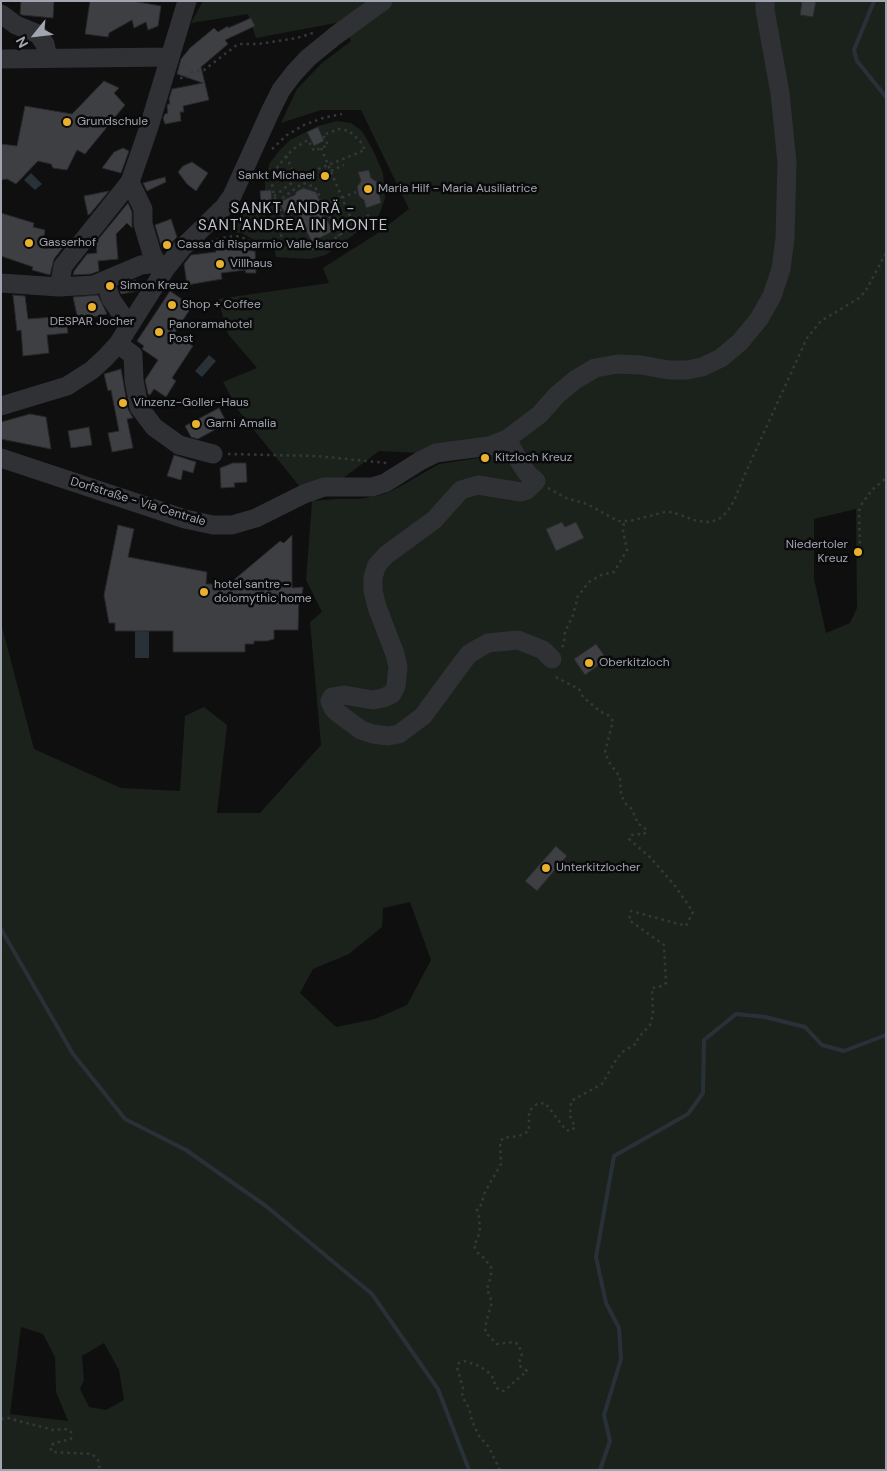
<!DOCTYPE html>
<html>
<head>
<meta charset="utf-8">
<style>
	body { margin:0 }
	#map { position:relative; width:887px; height:1471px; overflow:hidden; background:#0f0f10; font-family:"DM Sans",sans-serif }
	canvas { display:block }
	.frame { position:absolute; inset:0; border:2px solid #a0a5b0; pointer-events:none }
	.north { position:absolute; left:10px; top:10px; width:50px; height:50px; -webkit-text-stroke:4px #0a0a0b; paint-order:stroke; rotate:241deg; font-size:14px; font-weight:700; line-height:20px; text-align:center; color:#a0a5b0 }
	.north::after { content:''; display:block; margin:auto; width:18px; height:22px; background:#a0a5b0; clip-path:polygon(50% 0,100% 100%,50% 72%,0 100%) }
</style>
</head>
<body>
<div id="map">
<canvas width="887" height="1471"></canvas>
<div class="frame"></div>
<div class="north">N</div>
</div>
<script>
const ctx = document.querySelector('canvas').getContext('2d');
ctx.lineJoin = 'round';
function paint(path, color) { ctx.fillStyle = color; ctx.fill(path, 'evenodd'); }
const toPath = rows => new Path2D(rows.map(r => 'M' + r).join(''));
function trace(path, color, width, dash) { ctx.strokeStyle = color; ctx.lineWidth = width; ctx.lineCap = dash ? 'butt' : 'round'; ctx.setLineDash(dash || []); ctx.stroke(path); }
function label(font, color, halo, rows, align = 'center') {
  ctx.font = font + ' "DM Sans",sans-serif'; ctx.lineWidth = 5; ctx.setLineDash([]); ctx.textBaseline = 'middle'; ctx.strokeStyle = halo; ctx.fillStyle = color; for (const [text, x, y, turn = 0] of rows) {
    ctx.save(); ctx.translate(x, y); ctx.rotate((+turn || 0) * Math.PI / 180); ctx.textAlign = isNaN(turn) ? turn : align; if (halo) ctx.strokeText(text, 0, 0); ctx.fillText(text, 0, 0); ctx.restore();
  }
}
paint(toPath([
	[203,1,886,1,886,1470,1,1470,1,623,34,749,121,788,180,791,185,716,204,707,227,725,217,813,260,813,321,745,310,622,322,612,306,580,312,502,238,410,223,382,257,368,228,334,218,299,329,283,323,268,375,235,409,209,361,110,321,110,281,123,297,89,322,63,351,41,341,22,256,38,248,14,191,23],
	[379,451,484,456,485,457,439,464,401,486,385,494,360,499,337,499,313,501],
	[856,509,857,608,850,623,826,633,814,579,814,519],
	[410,902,431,960,407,1005,375,1019,336,1027,300,993,313,969,349,954,382,927,383,908],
	[21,1327,43,1334,55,1357,56,1392,68,1421,10,1414],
	[104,1343,119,1370,124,1400,106,1410,89,1407,80,1389,84,1380,82,1356],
	[337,121,351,123,362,131,373,150,383,173,385,198,379,215,340,245,325,255,310,259,276,257,273,240,271,243,259,243,242,233,231,232,234,223,241,214,257,212,264,214,270,219,267,202,261,203,260,191,265,190,265,178,270,163,279,151,290,140,318,126]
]), '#1b221c');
paint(toPath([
	[31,173,42,184,35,190,24,180],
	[209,355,216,361,202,377,195,371],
	[135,625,149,625,149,658,135,658]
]), '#293138');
trace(toPath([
	[874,1,854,50,857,61,886,97],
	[1,929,73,1054,125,1119,186,1150,266,1206,372,1294,438,1389,469,1470],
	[600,1470,610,1441,604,1415,621,1359,619,1328,606,1303,596,1257,614,1156,688,1114,703,1093,704,1040,736,1014,765,1017,805,1027,822,1045,844,1051,886,1035]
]), '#293138', 4);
const building = toPath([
	[21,1,54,1,53,18,22,15,20,14,21,1],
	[90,1,132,1,161,6,158,26,148,30,146,22,134,28,132,20,109,33,108,37,85,34,90,1],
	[802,1,816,1,813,17,800,15,802,1],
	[251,18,255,26,225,40,228,44,201,67,209,100,183,106,184,112,180,112,181,121,165,124,163,118,165,114,168,113,167,106,168,104,170,104,169,99,172,89,203,83,177,74,181,59,190,48,214,28,218,32,228,26,228,28,251,18],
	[104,81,119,88,114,93,125,105,85,154,77,150,67,170,53,168,51,164,38,161,16,184,7,179,1,180,1,144,17,146,25,106,72,114,104,81],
	[318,127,324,141,314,146,307,132,318,127],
	[123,148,129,151,121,173,102,168,114,152,123,148],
	[192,162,208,173,196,191,187,184,178,172,183,166,192,162],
	[369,170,371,178,377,182,381,203,366,208,364,200,359,196,357,187,361,181,358,172,369,170],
	[165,177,166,182,147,191,143,183,165,177],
	[303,188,316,192,324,211,322,211,333,231,312,242,295,209,285,214,279,202,295,195,296,192,303,188],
	[271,190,272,201,261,203,260,191,271,190],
	[109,191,90,214,88,215,84,196,109,191],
	[128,203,132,212,132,228,127,223,116,234,118,259,98,261,99,271,91,274,73,275,74,271,87,254,97,253,96,242,128,203],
	[1,213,34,223,33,227,45,230,44,237,64,246,54,259,50,275,32,270,33,267,1,256,1,213],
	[171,219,177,237,168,247,162,249,155,225,171,219],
	[236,247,236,250,255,251,256,273,246,273,245,270,221,273,222,279,187,285,184,264,191,255,216,252,216,249,219,248,236,247],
	[135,280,138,291,121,294,119,287,135,280],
	[170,291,192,306,174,334,193,346,172,378,176,381,166,397,154,389,150,395,148,394,145,380,158,360,142,349,144,346,137,341,170,291],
	[13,295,25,296,28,319,66,316,68,333,47,335,49,353,23,356,21,330,17,331,13,295],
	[98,295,107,314,78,320,73,297,98,295],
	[121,369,128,409,133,418,127,419,133,448,112,452,108,433,119,431,111,390,108,391,104,374,121,369],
	[219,408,227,423,198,439,191,437,185,426,219,408],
	[30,414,46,417,51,449,1,439,1,422,30,414],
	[89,427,92,445,71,448,68,431,89,427],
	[174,455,196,462,193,473,183,470,181,480,167,476,174,455],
	[233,463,246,463,247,482,234,483,235,487,221,488,220,468,233,463],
	[562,522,565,527,576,522,584,538,556,551,546,529,562,522],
	[118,525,134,529,128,557,207,572,206,584,229,584,280,541,284,543,292,535,292,588,303,587,302,599,299,599,298,630,274,630,274,639,267,641,254,641,254,644,245,644,245,652,173,652,173,631,115,631,115,623,109,623,104,595,118,525],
	[596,644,607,659,585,675,574,659,596,644],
	[556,846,567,856,537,891,525,881,556,846]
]);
paint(building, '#3e3f43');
trace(building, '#29292c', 1);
trace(toPath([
	[180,78,186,78,192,72,204,70,238,44,258,44,297,38,313,33],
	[321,148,354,226],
	[272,149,287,135,304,125,323,118,342,114],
	[286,156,297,179],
	[331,171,344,165],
	[274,196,297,179,311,172,365,150,360,141,349,131,339,129,323,135,328,145,314,151,308,140,296,147,286,156,276,169,272,184,274,196,282,214,283,226,279,248],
	[277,202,303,183,315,187,339,236],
	[324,205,356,192],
	[211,242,221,238,235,236,241,237,260,246,319,249,372,213],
	[228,454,316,456,387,463],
	[548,488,566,498,587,504,618,521,630,521,665,512,672,512,697,521,710,522,719,519,727,512,734,501,745,474,807,338,821,321,859,298,865,292,886,253],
	[860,550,859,511,861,505,872,490,886,478],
	[562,647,564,644,565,632,573,615,578,596,589,582,601,575,614,572,627,550,623,530,624,521],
	[1,1419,8,1418,53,1430,67,1429,71,1432,71,1439,54,1443,50,1447,52,1452,92,1454,98,1460,100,1470],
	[500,1470,488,1446,479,1436,472,1421,469,1408,462,1396,463,1388,457,1367,459,1363,465,1361,479,1366,487,1371,494,1379,495,1386,499,1390,504,1391,527,1371,520,1366,519,1362,522,1356,519,1345,514,1342,497,1344,485,1332,486,1323,492,1302,487,1289,491,1276,491,1267,484,1258,478,1253,474,1246,480,1232,479,1217,477,1209,481,1205,485,1192,501,1164,500,1142,503,1138,519,1136,529,1131,529,1111,537,1104,545,1103,566,1130,571,1131,575,1127,570,1116,571,1101,602,1084,617,1058,624,1051,637,1043,638,1038,650,1025,653,1014,652,988,663,986,666,983,664,945,629,920,631,911,686,926,693,912,675,886,651,858,629,839,632,835,638,834,643,835,647,831,644,827,638,824,632,809,626,804,621,795,620,777,609,762,605,752,613,721,607,714,601,712,583,697,579,689,557,678,556,673]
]), '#36373c', 2.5, [2.5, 4]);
trace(toPath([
	[1,14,16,25,38,34,45,44,48,58],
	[1,59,170,57],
	[130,182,143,209,143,224,152,254,157,263],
	[105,281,111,299,124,318,131,323],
	[1,283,59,287,94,285,141,265,157,263,166,268],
	[59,287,63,266,130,182,148,130,187,1],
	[118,344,133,355,134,380,139,407,154,427,179,445,213,454],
	[1,406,67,386,92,370,105,358,118,344,166,268,182,248,224,207,232,196,271,110,281,90,294,73,308,58,335,36,383,1],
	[507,439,519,461,527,473,536,481,527,490,521,492,478,485,461,490,434,520,386,555,377,565,373,577,373,591,377,607,395,654,398,667,396,686,392,694,383,698,373,700,344,695,332,697,330,701,333,708,338,713,361,730,373,734,388,736,399,734,423,716,462,663,469,654,479,648,488,643,518,640,543,650,552,659],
	[1,458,185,519,213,525,232,525,256,518,304,494,324,487,372,487,385,483,420,461,436,453,489,446,507,439,539,415,557,395,575,380,595,368,618,364,641,365,669,370,687,370,702,367,721,358,740,342,759,319,772,296,781,269,785,238,787,163,780,93,765,10,765,1]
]), '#303135', 19);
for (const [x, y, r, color] of [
	[67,122,5,"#e8b22e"],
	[325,176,5,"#e8b22e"],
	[368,189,5,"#e8b22e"],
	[29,243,5,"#e8b22e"],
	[167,245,5,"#e8b22e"],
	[220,264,5,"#e8b22e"],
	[110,286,5,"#e8b22e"],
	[172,305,5,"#e8b22e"],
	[92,307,5,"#e8b22e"],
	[159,332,5,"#e8b22e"],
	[123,403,5,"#e8b22e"],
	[196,424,5,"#e8b22e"],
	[485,458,5,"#e8b22e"],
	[858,552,5,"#e8b22e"],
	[204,592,5,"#e8b22e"],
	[589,663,5,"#e8b22e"],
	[546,868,5,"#e8b22e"]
]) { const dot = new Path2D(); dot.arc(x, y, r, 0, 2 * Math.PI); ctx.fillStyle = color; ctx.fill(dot); trace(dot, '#0a0a0b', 2); }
label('12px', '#a0a5b0', '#0a0a0b', [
	["Grundschule",77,122],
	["Sankt Michael",315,176,"right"],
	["Maria Hilf - Maria Ausiliatrice",378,189],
	["Gasserhof",39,243],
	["Cassa di Risparmio Valle Isarco",177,245],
	["Villhaus",230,264],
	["Simon Kreuz",120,286],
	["Shop + Coffee",182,305],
	["DESPAR Jocher",92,322,"center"],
	["Panoramahotel",169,325],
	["Post",169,339],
	["Vinzenz-Goller-Haus",133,403],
	["Garni Amalia",206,424],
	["Kitzloch Kreuz",495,458],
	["Niedertoler",848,545,"right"],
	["Kreuz",848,559,"right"],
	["hotel santre -",214,585],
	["dolomythic home",214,599],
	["Oberkitzloch",599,663],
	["Unterkitzlocher",556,868]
], 'left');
label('12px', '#a0a5b0', '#0a0a0b', [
	["Dorfstraße - Via Centrale",138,502,17]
]);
ctx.letterSpacing = '1px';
label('15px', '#c1c4cd', '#0a0a0b', [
	["SANKT ANDRÄ -",293,209],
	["SANT'ANDREA IN MONTE",293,226]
]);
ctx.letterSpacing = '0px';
</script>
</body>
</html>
